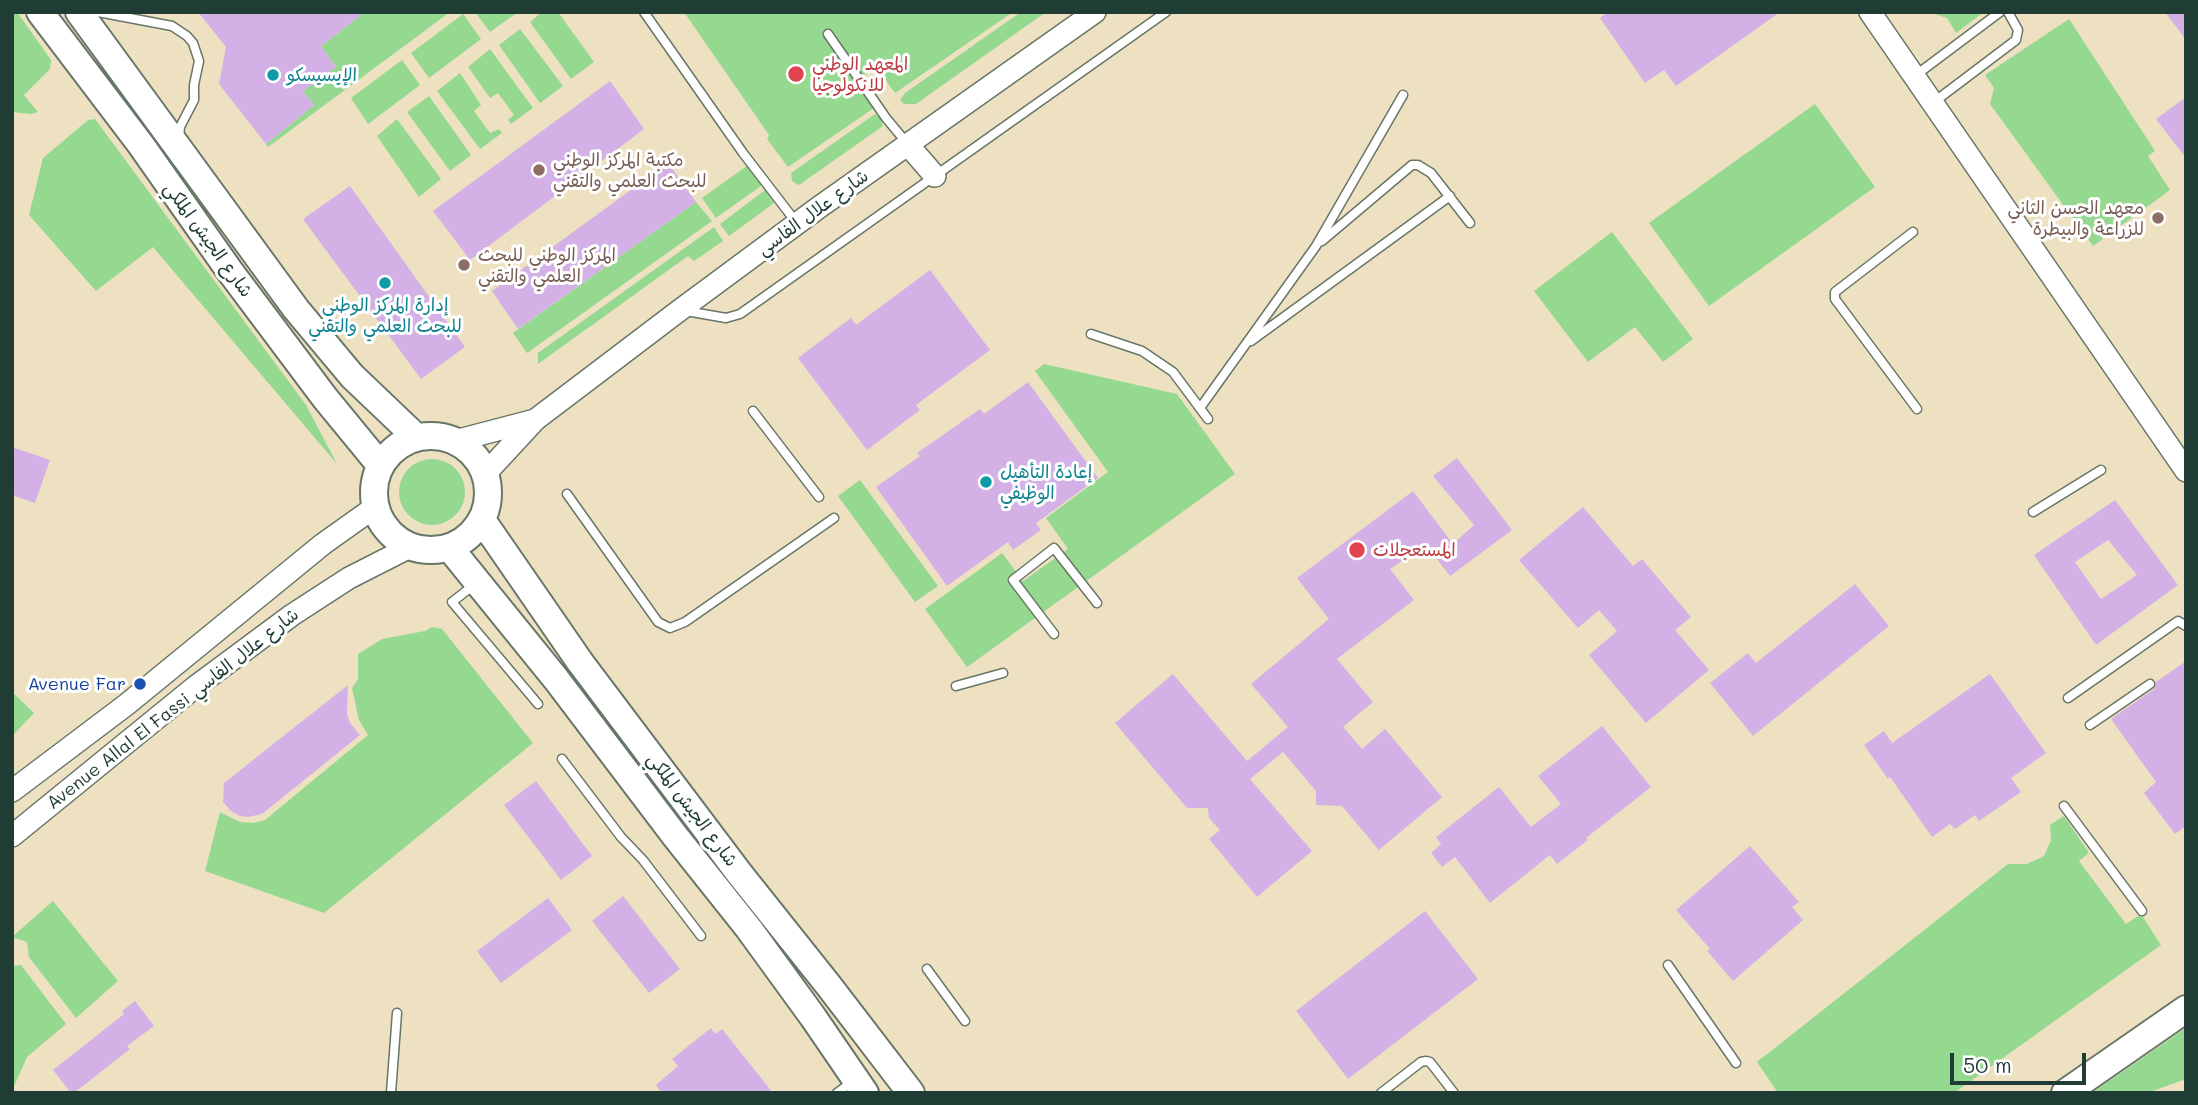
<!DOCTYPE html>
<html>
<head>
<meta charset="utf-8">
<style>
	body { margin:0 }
	#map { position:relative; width:2198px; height:1105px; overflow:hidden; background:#ede1c2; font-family:Mali,sans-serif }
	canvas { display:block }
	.frame { position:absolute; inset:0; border:14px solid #1f3d34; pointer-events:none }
	.scale { position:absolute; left:1950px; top:1053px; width:136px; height:32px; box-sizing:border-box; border:4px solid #1f3d34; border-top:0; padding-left:9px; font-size:21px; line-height:24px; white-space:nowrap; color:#1f3d34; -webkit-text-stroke:5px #fff; paint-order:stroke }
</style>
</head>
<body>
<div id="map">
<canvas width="2198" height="1105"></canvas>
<div class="frame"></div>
<div class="scale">50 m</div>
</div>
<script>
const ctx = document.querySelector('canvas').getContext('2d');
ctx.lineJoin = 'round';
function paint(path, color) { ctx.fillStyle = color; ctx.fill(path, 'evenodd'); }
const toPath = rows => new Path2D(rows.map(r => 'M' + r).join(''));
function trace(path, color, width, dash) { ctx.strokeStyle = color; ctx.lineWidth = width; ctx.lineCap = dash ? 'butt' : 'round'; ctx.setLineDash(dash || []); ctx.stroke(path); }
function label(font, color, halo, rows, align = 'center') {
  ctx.font = font + ' Mali,"Playpen Sans Arabic",sans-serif'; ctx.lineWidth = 6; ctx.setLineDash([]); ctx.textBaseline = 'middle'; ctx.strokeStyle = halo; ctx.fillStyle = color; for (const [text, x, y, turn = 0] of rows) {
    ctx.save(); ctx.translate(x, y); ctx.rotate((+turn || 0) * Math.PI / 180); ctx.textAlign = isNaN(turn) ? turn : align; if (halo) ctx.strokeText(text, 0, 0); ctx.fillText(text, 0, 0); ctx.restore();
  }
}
paint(toPath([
	[12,12,17,12,51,60,50,69,24,95,38,112,31,114,12,112],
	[349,12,450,12,268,147,266,144,314,105,303,91,336,67,321,46,355,20],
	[475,12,518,12,490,32],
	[542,12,558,12,594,62,571,79,530,22],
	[684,12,1013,12,895,93,876,67,856,80,871,101,874,108,788,167,767,139,769,135],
	[1021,12,1046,12,916,104,904,104,900,100,905,93],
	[1929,12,1984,12,1956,33,1947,18],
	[463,14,481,39,429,78,411,53],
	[2069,19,2155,151,2148,156,2170,190,2093,246,1990,104,1994,88,1985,75],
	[520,29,563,86,540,103,499,45],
	[490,49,533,108,511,124,508,120,514,115,498,93,490,98,468,67],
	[402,60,420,85,368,124,351,98],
	[460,73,481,105,474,111,490,133,499,129,502,133,480,149,437,91],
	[429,96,471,155,450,171,407,112],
	[1815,104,1875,187,1709,306,1649,223],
	[875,114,880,118,883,126,799,185,792,181,791,173],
	[95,119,306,405,337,464,153,247,96,291,29,215,43,158,88,120],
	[397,119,441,179,419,197,377,136],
	[751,163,765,183,716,218,702,198],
	[765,190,774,203,729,236,720,224],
	[696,202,712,221,527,353,513,333],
	[714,227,723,241,694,261,688,256,538,364,538,353],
	[1612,232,1693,339,1663,362,1635,327,1588,362,1534,291],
	[1044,364,1177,394,1235,474,967,667,925,609,1002,553,1023,581,1068,549,1046,518,1108,472,1035,371],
	'399 492a33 33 0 1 1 66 0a33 33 0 1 1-66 0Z',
	[860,480,938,586,915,602,838,496],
	[432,627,442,629,533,743,324,913,205,871,220,812,240,822,253,823,265,820,368,735,359,720,352,688,358,679,358,654,382,639,425,631],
	[12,692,34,713,12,736],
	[2064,816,2089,853,2079,861,2126,924,2141,914,2161,945,1954,1093,1778,1093,1757,1062,2008,864,2027,864,2044,856,2051,840,2050,825],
	[53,901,118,981,76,1018,29,957,27,942,12,937],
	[21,965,66,1024,27,1057,12,1091,12,966],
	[2186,1028,2186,1079,2147,1093,2092,1093]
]), '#95d890');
paint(toPath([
	[198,12,365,12,321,46,336,67,303,91,314,105,266,144,219,84,226,47],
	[1608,12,1780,12,1676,86,1664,70,1645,83,1600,18],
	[2165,12,2186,12,2186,40],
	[610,81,644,129,470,260,433,211],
	[2186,97,2186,158,2156,119],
	[668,163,696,202,518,329,492,291],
	[350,186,465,347,421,379,303,219],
	[930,270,990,350,916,405,920,410,867,450,798,358,851,318,856,325],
	[1028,382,1098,478,1036,523,1041,530,1013,550,1008,542,947,586,876,487,920,456,917,453,980,409,984,414],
	[12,447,50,460,35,503,12,495],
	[1457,458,1512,530,1450,576,1426,545,1390,569,1414,600,1337,659,1373,702,1343,727,1362,749,1385,729,1442,797,1379,850,1342,806,1316,805,1316,791,1283,752,1250,779,1312,851,1257,897,1209,839,1220,830,1209,818,1208,808,1187,808,1115,723,1173,674,1247,761,1288,727,1251,684,1329,619,1297,578,1413,491,1453,544,1474,525,1433,476],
	[2115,500,2178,585,2096,645,2034,555],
	[2108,540,2137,575,2101,599,2075,562],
	[1583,507,1633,566,1642,559,1691,617,1675,630,1709,670,1646,723,1589,655,1617,631,1599,610,1578,628,1519,560],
	[1855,584,1889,626,1753,736,1710,683,1748,653,1756,663],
	[2186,661,2186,826,2175,834,2144,793,2156,782,2111,719,2154,689,2156,682],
	[1990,674,2046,753,2011,778,2021,792,1979,821,1975,815,1955,829,1950,824,1932,837,1890,777,1888,779,1864,745,1884,731,1892,743],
	[348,685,347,714,350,723,360,735,262,814,248,817,240,816,231,811,223,802,224,783],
	[1602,726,1651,787,1586,838,1588,840,1557,864,1550,855,1490,903,1455,857,1442,867,1431,853,1441,844,1436,837,1499,787,1531,827,1561,804,1538,776],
	[536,781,592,856,561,880,504,805],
	[1750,846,1799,902,1792,907,1803,920,1733,981,1707,951,1710,949,1676,910],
	[623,896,680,969,649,993,592,921],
	[548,898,572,930,501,983,477,951],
	[1425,911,1478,979,1348,1079,1296,1011],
	[135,1001,154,1026,127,1046,130,1049,74,1093,71,1093,53,1070,124,1014,122,1011],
	[711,1028,715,1034,722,1029,773,1093,662,1093,656,1085,678,1066,672,1059]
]), '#d3b1e7');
const service = toPath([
	[98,12,172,26,187,36,193,43,199,61,194,85,194,100,180,127,179,137],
	[644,12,743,153,796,222],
	[828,34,886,118,906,142],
	[1916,75,2000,12],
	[1934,102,2016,40,2018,30,2008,12],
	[1913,232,1835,292,1835,299,1917,409],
	[1322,241,1412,165,1418,165,1431,173,1470,223],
	[686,311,726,318,740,314,1166,12],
	[1091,334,1142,351,1173,372,1208,419],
	[1251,341,1450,196],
	[1200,408,1316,246,1403,95],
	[753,411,819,497],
	[567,494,658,622,670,628,685,622,834,518],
	[2033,512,2101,470],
	[474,585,452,602,538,704],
	[1054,634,1013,580,1054,548,1097,603],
	[956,686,1003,673],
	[2068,698,2178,621,2186,626],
	[2090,725,2150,684],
	[562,759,621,837,643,860,701,936],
	[2064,806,2142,911],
	[1668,965,1736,1063],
	[927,969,965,1021],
	[391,1093,397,1013],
	[837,1093,852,1082],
	[1381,1093,1421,1062,1426,1061,1430,1062,1454,1093]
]);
const tertiary = toPath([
	[1870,12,2186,471],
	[908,145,935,176],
	[455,441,535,420],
	[485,474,535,420,680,310,818,208,1095,12],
	[12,791,126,705,323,544,375,507],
	[12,836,195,687,292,615,349,578,410,547]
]);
const primary = toPath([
	[40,12,141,145,229,270,325,398,380,465],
	[79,12,296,309,352,376,416,437],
	'374 493a57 57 0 1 1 114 0a57 57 0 1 1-114 0Z',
	[482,520,580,662,739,873,829,986,911,1093],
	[449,547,556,679,675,836,749,929,813,1017,865,1093],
	[2065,1093,2186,1009]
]);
trace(service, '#677666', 11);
trace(tertiary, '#677666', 24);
trace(primary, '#677666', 30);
trace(service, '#fff', 8);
trace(tertiary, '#fff', 21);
trace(primary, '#fff', 26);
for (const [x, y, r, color] of [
	[796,74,9,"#e0444e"],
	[273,75,7,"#0f9aa8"],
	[539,170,7,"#8d6e63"],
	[2158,218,7,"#8d6e63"],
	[464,265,7,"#8d6e63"],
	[385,283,7,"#0f9aa8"],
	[986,482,7,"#0f9aa8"],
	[1357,550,9,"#e0444e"],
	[140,684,7,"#1a4fb4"]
]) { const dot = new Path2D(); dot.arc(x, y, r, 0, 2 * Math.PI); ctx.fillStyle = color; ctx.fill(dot); trace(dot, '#fff', 2.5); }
label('18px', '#be3a42', '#fff', [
	["المعهد الوطني",812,64],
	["للانكولوجيا",812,85],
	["المستعجلات",1373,550]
], 'left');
label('18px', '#0d838f', '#fff', [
	["اﻹيسيسكو",287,75],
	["إدارة المركز الوطني",385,305,"center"],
	["للبحث العلمي والتقني",385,326,"center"],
	["إعادة التأهيل",1000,472],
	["الوظيفي",1000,493]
], 'left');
label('18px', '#785e54', '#fff', [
	["مكتبة المركز الوطني",553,160],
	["للبحث العلمي والتقني",553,181],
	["معهد الحسن الثاني",2144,208,"right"],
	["للزراعة والبيطرة",2144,229,"right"],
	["المركز الوطني للبحث",478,255],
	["العلمي والتقني",478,276]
], 'left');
label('18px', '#1f3d34', '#fff', [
	["شارع علال الفاسي",813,213,-36],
	["شارع الجيش الملكي",208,240,54],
	["Avenue Allal El Fassi شارع علال الفاسي",173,709,-38],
	["شارع الجيش الملكي",692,810,53]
]);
label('18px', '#164399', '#fff', [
	["Avenue Far",126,684]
], 'right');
</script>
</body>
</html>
